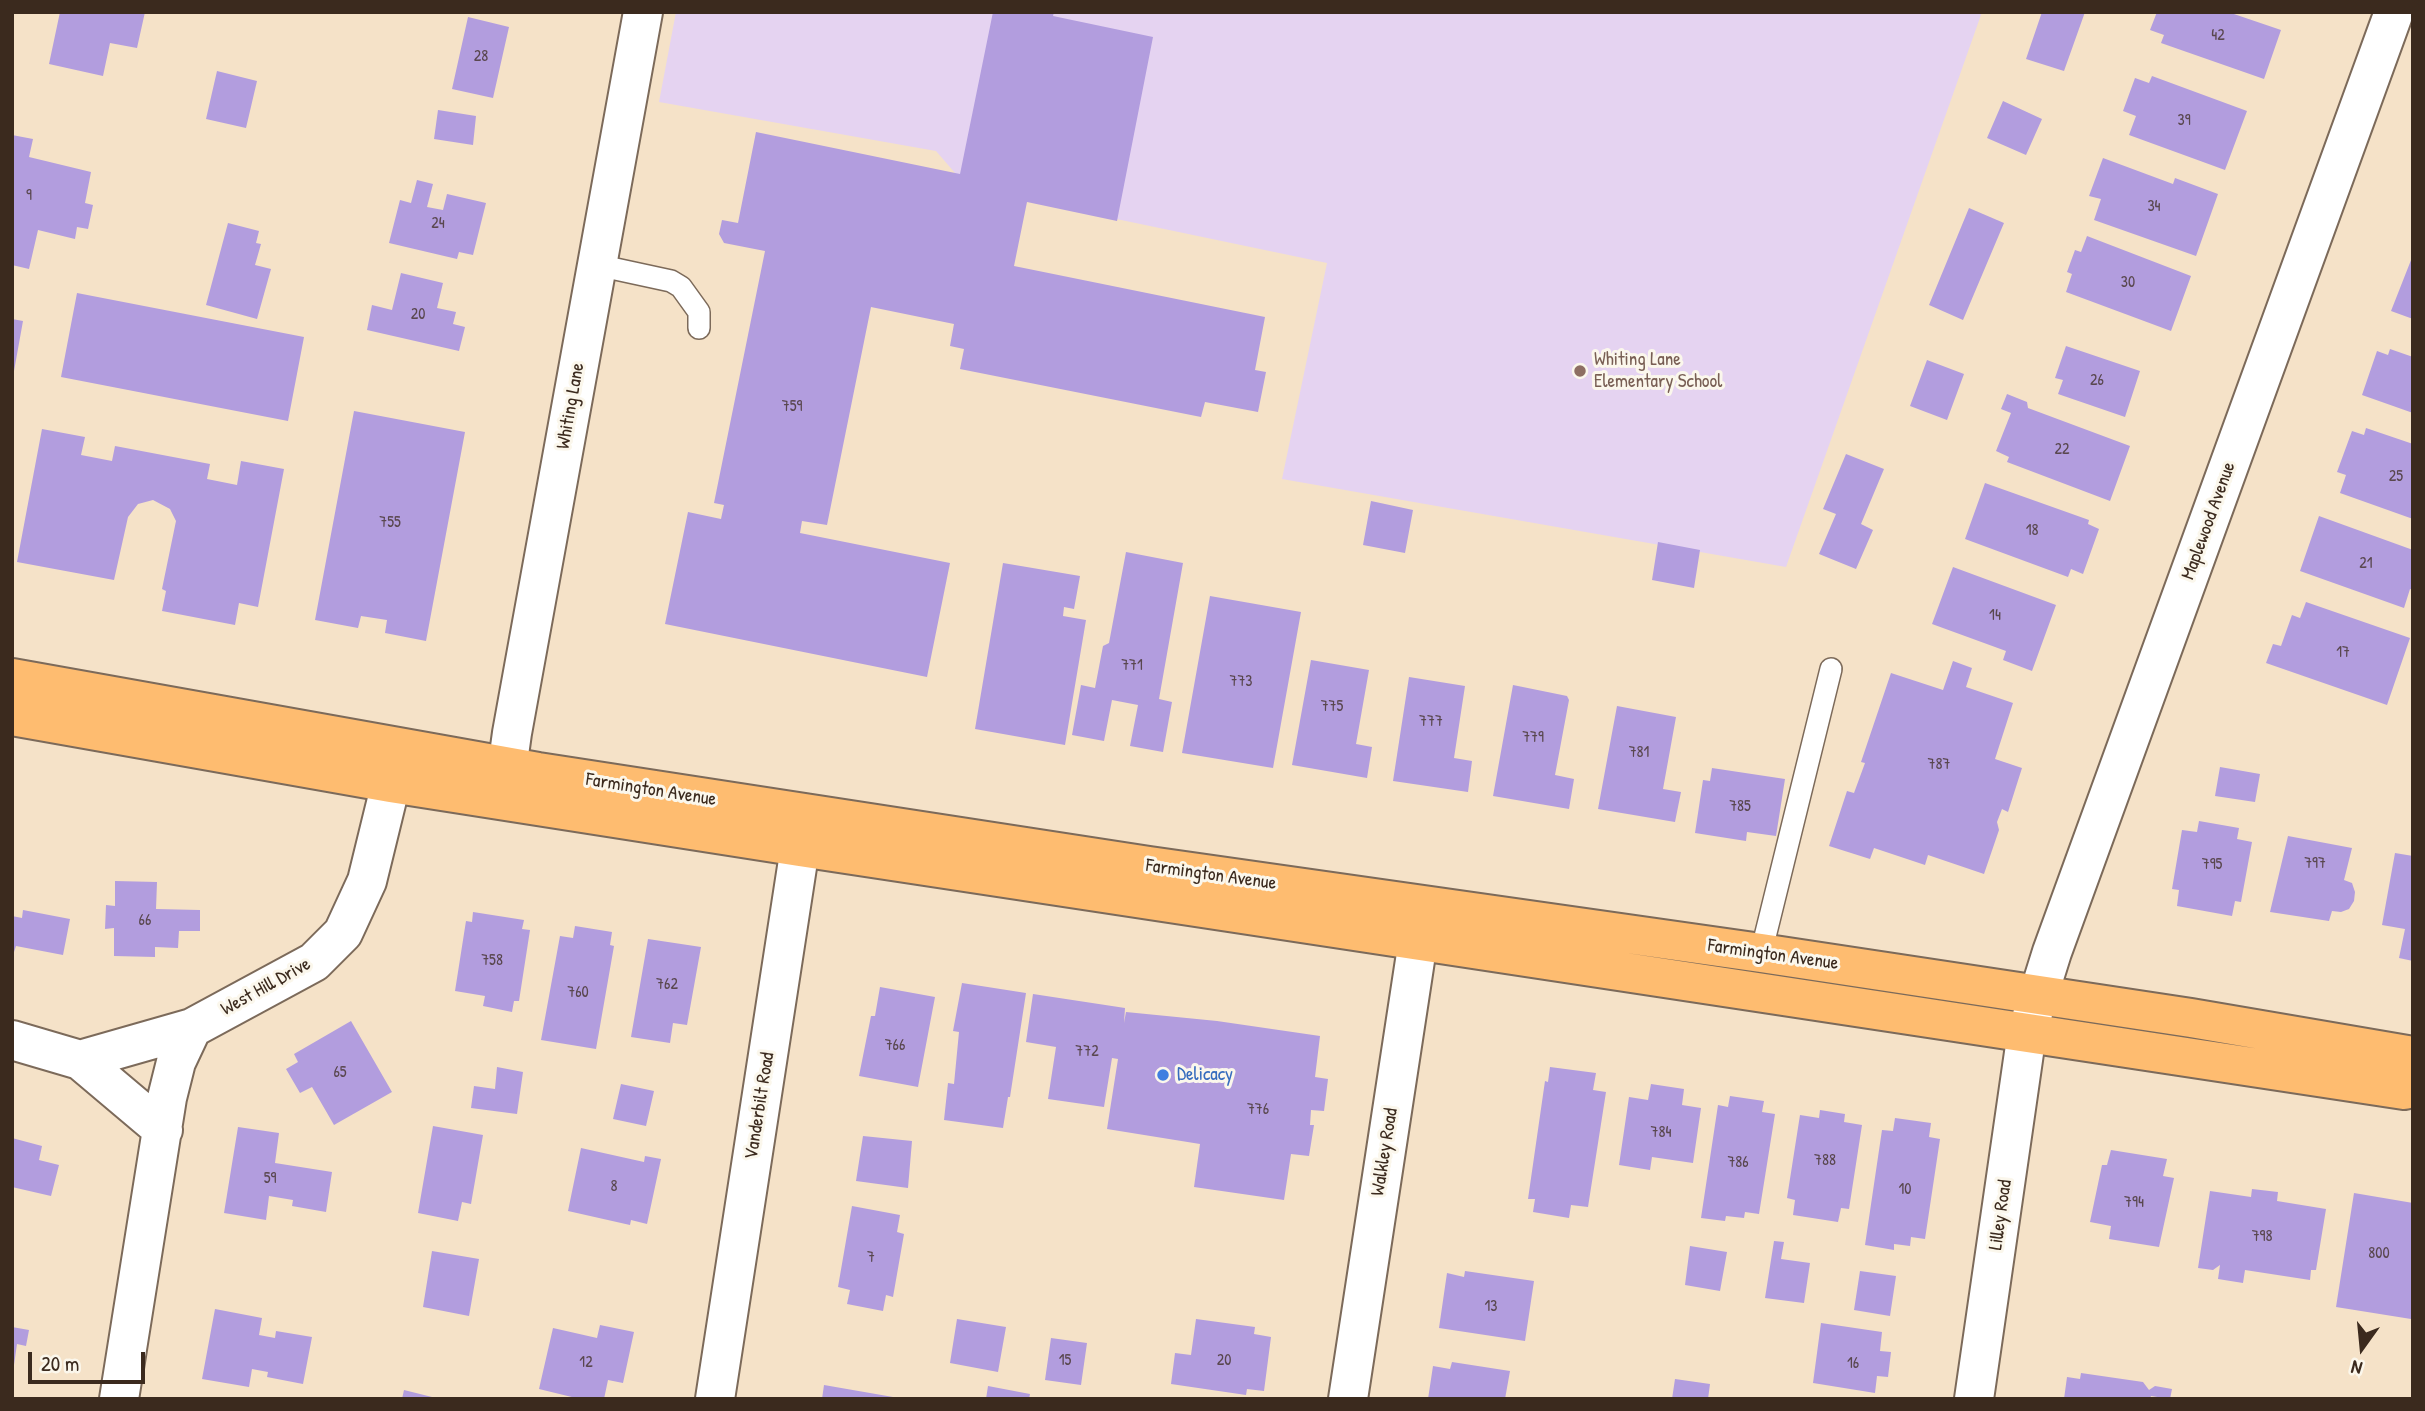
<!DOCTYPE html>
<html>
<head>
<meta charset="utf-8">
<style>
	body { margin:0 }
	#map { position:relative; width:2425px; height:1411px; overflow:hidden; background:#f5e2c8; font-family:"Patrick Hand",sans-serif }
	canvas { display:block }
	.frame { position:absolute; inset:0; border:14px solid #3b2a1e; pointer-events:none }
	.north { position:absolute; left:2327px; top:1313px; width:70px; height:70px; -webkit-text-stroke:5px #fbf7ec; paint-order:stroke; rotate:195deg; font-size:19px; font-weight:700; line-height:28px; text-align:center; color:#3b2a1e }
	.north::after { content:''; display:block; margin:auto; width:24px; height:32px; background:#3b2a1e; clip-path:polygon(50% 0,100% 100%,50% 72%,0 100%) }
	.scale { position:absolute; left:28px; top:1352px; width:117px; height:32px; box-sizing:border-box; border:4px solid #3b2a1e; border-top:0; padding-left:9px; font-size:21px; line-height:24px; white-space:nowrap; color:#3b2a1e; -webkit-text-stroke:5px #fbf7ec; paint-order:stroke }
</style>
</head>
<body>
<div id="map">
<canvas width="2425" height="1411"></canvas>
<div class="frame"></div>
<div class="north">N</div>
<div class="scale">20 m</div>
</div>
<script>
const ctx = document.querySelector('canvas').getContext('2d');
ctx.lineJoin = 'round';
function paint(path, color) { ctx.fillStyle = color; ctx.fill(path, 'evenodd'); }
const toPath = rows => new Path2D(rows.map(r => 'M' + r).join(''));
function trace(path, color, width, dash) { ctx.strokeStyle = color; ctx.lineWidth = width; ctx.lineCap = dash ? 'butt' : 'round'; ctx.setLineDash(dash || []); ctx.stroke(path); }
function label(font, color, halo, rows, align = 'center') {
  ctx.font = font + ' "Patrick Hand",sans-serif'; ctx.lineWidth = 6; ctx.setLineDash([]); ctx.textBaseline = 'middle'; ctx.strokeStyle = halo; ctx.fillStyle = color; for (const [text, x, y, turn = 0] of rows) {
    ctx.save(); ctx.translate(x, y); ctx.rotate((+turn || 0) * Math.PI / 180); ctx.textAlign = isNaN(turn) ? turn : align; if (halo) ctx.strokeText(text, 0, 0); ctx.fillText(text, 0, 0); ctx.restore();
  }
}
paint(toPath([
	[676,12,1982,12,1786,567,1282,479,1327,263,968,188,936,151,659,102]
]), '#e5d3f1');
paint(toPath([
	[60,12,145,12,137,48,110,43,103,76,49,64],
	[993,12,1054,12,1053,16,1153,37,1117,221,1027,202,1014,266,1265,317,1255,370,1266,372,1258,412,1205,402,1201,417,960,369,964,349,950,346,954,324,871,307,827,525,802,521,800,533,950,563,927,677,665,624,688,512,721,519,724,505,714,503,765,251,724,243,719,234,722,220,738,223,756,132,960,174],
	[2042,12,2085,12,2064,71,2026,59],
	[2157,12,2228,12,2281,30,2264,79,2161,43,2164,35,2150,30],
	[468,17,509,27,493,98,452,89],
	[217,71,257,81,246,128,206,119],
	[2152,76,2247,111,2225,170,2129,135,2136,116,2123,111,2135,78,2149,83],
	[2003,101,2042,119,2026,155,1987,138],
	[438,110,476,116,473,145,434,139],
	[12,135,33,139,29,157,91,172,85,203,93,205,88,229,77,227,75,239,38,230,29,269,12,265],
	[2103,158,2173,184,2175,178,2218,194,2196,256,2094,220,2101,199,2089,196],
	[417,180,433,184,427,207,443,210,447,194,486,203,473,255,459,252,457,259,389,243,400,200,411,203],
	[1969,208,2004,223,1963,320,1929,305],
	[228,223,259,231,256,243,261,244,255,265,271,269,257,319,206,305],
	[2087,236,2191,276,2171,331,2066,292,2072,274,2067,272,2075,250,2081,252],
	[2413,255,2413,319,2391,311],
	[401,273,443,283,437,308,456,312,453,324,465,327,459,351,367,330,372,305,392,310],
	[77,293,304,337,288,421,61,377],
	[12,319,23,321,14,371,12,371],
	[2066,346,2140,371,2125,417,2058,394,2063,380,2055,378],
	[2390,349,2413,357,2413,413,2362,395,2377,351,2388,355],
	[1927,360,1964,374,1947,420,1910,406],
	[2007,394,2027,402,2028,408,2130,446,2110,501,2007,462,2009,457,1996,451,2011,413,2001,409],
	[354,411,465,432,426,641,385,633,387,620,361,616,358,628,315,620],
	[2366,428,2413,444,2413,519,2340,493,2346,475,2337,472,2352,431,2364,435],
	[42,429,85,437,81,455,112,461,115,446,210,464,207,479,237,485,241,461,284,469,258,607,239,603,235,625,162,611,166,591,162,589,176,521,170,509,153,500,138,504,128,517,114,580,17,562],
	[1846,454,1884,469,1861,524,1873,530,1856,569,1819,554,1836,514,1823,509],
	[1985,483,2089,520,2088,524,2099,529,2083,574,2071,569,2068,577,1965,539],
	[1371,501,1413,510,1405,553,1363,545],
	[2319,516,2413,550,2413,590,2410,589,2404,608,2300,571],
	[1658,542,1700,550,1694,588,1652,580],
	[1126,552,1183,563,1159,699,1172,702,1163,752,1130,746,1138,705,1112,700,1104,741,1072,735,1081,685,1095,688,1103,646,1109,643],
	[1003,563,1080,576,1074,609,1064,607,1063,616,1086,620,1065,745,975,729],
	[1953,567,2056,605,2032,671,2003,660,2006,651,1932,624],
	[1210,596,1301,612,1273,768,1182,753],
	[2306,602,2410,638,2387,705,2266,663,2273,644,2281,646,2292,615,2300,618],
	[1311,660,1369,670,1356,744,1372,747,1367,778,1292,765],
	[1953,661,1972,668,1966,687,2013,703,1995,759,2022,768,2008,812,2002,809,1997,822,1999,830,1984,874,1928,855,1925,865,1874,848,1870,859,1829,846,1847,791,1854,793,1865,763,1861,762,1891,673,1943,690],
	[1409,677,1465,686,1454,758,1472,761,1468,792,1393,781],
	[1513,685,1567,696,1569,700,1555,775,1574,779,1569,809,1493,796],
	[1617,706,1676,717,1663,789,1681,792,1675,822,1598,809],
	[2220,767,2260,774,2255,802,2215,796],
	[1712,768,1785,779,1776,836,1747,832,1746,841,1695,833,1703,780,1710,781],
	[2199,821,2239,828,2237,839,2252,842,2241,902,2235,901,2232,916,2177,906,2179,890,2172,889,2182,830,2197,832],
	[2288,836,2352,848,2344,880,2352,883,2355,892,2354,901,2349,909,2341,912,2332,911,2329,921,2270,912],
	[2395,853,2413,856,2413,961,2399,958,2405,929,2382,925],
	[115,881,157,882,156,909,200,910,200,931,179,931,178,948,155,947,155,957,114,956,114,928,105,929,106,905,115,906],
	[23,910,70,919,63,955,16,946,12,958,12,916,22,918],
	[473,912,524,920,522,929,530,930,519,1001,514,1001,512,1012,483,1006,485,996,455,991,466,921,472,922],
	[575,926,612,932,610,945,614,946,596,1049,541,1040,560,936,573,938],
	[648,939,701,947,687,1025,673,1023,670,1043,631,1037],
	[962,983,1026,993,1010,1097,1008,1097,1003,1128,944,1120,948,1083,954,1084,959,1032,953,1031],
	[880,987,935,997,918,1087,859,1076,871,1016,875,1016],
	[1033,994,1125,1008,1124,1023,1126,1012,1217,1021,1320,1036,1315,1077,1328,1079,1324,1111,1311,1110,1310,1125,1314,1125,1309,1156,1291,1154,1284,1200,1194,1187,1200,1144,1107,1129,1118,1059,1112,1058,1104,1107,1048,1099,1056,1047,1026,1042],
	[351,1021,392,1092,334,1125,312,1087,300,1093,286,1069,298,1062,294,1054],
	[497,1067,523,1072,517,1114,471,1108,474,1086,495,1089],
	[1550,1067,1596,1073,1593,1090,1606,1092,1588,1207,1571,1205,1569,1218,1533,1212,1535,1199,1528,1199,1545,1081,1548,1082],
	[621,1084,654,1091,646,1126,613,1119],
	[1651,1084,1684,1089,1682,1105,1701,1108,1693,1163,1652,1157,1650,1170,1619,1165,1629,1097,1648,1100],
	[1730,1096,1764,1101,1762,1112,1775,1114,1759,1214,1745,1212,1744,1218,1726,1216,1725,1221,1701,1218,1718,1105,1728,1107],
	[1820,1110,1845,1114,1844,1122,1862,1125,1849,1209,1841,1208,1838,1222,1793,1215,1795,1200,1787,1198,1800,1115,1819,1118],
	[1895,1118,1931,1123,1929,1137,1940,1139,1925,1239,1911,1237,1910,1246,1894,1244,1894,1250,1865,1245,1882,1130,1893,1131],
	[433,1126,483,1135,471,1204,462,1202,458,1221,418,1213],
	[238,1127,279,1133,275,1163,332,1172,326,1212,292,1206,293,1200,269,1196,266,1220,224,1213],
	[863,1136,912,1141,908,1188,856,1181],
	[12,1138,42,1146,39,1160,59,1165,51,1196,12,1187],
	[581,1148,644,1162,645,1156,661,1159,647,1224,631,1220,630,1225,568,1211],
	[2111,1150,2167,1159,2163,1176,2174,1178,2159,1247,2109,1239,2111,1226,2090,1222,2102,1165,2107,1165],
	[2252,1189,2278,1192,2277,1201,2326,1209,2316,1270,2311,1270,2310,1280,2245,1270,2243,1283,2218,1279,2220,1265,2213,1270,2198,1268,2210,1191,2251,1197],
	[2354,1193,2413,1203,2413,1305,2411,1319,2336,1307],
	[852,1206,900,1215,897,1232,904,1234,893,1297,886,1295,883,1311,847,1304,850,1290,838,1287],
	[1774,1241,1784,1242,1781,1259,1810,1263,1804,1303,1765,1298],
	[1690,1246,1727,1252,1720,1291,1685,1285],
	[432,1251,479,1259,469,1316,423,1307],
	[1465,1271,1534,1281,1525,1341,1439,1328,1447,1273,1464,1277],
	[1860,1271,1896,1276,1890,1316,1854,1310],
	[215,1309,262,1318,259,1335,275,1338,276,1331,312,1337,303,1384,267,1377,268,1372,252,1369,249,1387,202,1379],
	[957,1319,1006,1327,998,1372,950,1363],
	[1196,1319,1255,1327,1254,1334,1271,1337,1264,1391,1247,1389,1246,1395,1171,1384,1175,1353,1191,1355],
	[1821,1323,1882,1332,1880,1351,1891,1352,1888,1377,1877,1376,1875,1393,1813,1383],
	[600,1325,634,1332,623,1383,608,1380,604,1399,580,1399,539,1389,553,1328,597,1338],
	[12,1327,29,1330,26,1346,17,1344,14,1365],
	[1051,1338,1087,1343,1081,1385,1045,1380],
	[1452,1362,1510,1371,1505,1399,1428,1399,1433,1366,1450,1369],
	[2081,1373,2143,1382,2149,1390,2155,1386,2172,1389,2170,1399,2151,1396,2150,1399,2064,1399,2067,1377,2080,1379],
	[1675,1379,1710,1384,1708,1399,1672,1399],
	[824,1385,893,1397,893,1399,822,1399],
	[988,1386,1030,1394,1029,1399,986,1399],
	[404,1390,436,1398,436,1399,402,1399]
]), '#b29dde');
const lane = toPath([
	[597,265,671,281,681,287,699,312,699,328],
	[1761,953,1831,669]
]);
const street = toPath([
	[503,798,512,733,643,12],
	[12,1040,80,1060,192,1028,314,962,343,933,367,881,391,783],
	[80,1060,163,1130],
	[119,1399,167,1098,176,1062,192,1028],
	[715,1399,805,815],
	[1348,1399,1423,908],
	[1974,1399,2027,1032,2052,952,2394,12]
]);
const primary = toPath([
	[12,678,538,772,1149,866,1761,953,2191,1018,2413,1056],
	[12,716,391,783,800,847,2404,1090,2413,1088]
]);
trace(lane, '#7c6a5a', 24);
trace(street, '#7c6a5a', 42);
trace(primary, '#7c6a5a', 42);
trace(lane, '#fff', 21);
trace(street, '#fff', 38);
trace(primary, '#febc70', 38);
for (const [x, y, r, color] of [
	[1580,371,7,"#8d6e63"],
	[1163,1075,7,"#3f7fe0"]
]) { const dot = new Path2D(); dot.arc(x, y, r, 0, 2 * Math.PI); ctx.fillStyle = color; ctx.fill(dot); trace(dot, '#fbf7ec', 2.5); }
label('16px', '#59474e', null, [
	["42",2218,36],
	["28",481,57],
	["39",2184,121],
	["9",29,196],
	["34",2154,207],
	["24",438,224],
	["30",2128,283],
	["20",418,315],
	["26",2097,381],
	["759",792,407],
	["22",2062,450],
	["25",2396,477],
	["755",390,523],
	["18",2032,531],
	["21",2366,564],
	["14",1995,616],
	["17",2343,653],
	["771",1132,666],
	["773",1241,682],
	["775",1332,707],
	["777",1431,722],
	["779",1533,738],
	["781",1639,753],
	["787",1939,765],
	["785",1740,807],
	["797",2315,864],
	["795",2212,865],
	["66",145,921],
	["758",492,961],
	["762",667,985],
	["760",578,993],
	["766",895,1046],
	["772",1087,1052],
	["65",340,1073],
	["776",1258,1110],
	["784",1661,1133],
	["788",1825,1161],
	["786",1738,1163],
	["59",270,1179],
	["8",614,1187],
	["10",1905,1190],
	["794",2134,1203],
	["798",2262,1237],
	["800",2379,1254],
	["7",871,1258],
	["13",1491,1307],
	["15",1065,1361],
	["20",1224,1361],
	["12",586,1363],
	["16",1853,1364]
]);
label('19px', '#785e54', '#fbf7ec', [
	["Whiting Lane",1594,360],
	["Elementary School",1594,382]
], 'left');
label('19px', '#3b2a1e', '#fbf7ec', [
	["Whiting Lane",571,406,-80],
	["Maplewood Avenue",2209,521,-70],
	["Farmington Avenue",651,790,9],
	["Farmington Avenue",1211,875,8],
	["Farmington Avenue",1773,955,8],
	["West Hill Drive",266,987,-29],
	["Vanderbilt Road",760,1106,-81],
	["Walkley Road",1385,1152,-81],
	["Lilley Road",2001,1215,-82]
]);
label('19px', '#366cbe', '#fbf7ec', [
	["Delicacy",1177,1075]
], 'left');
</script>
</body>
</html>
